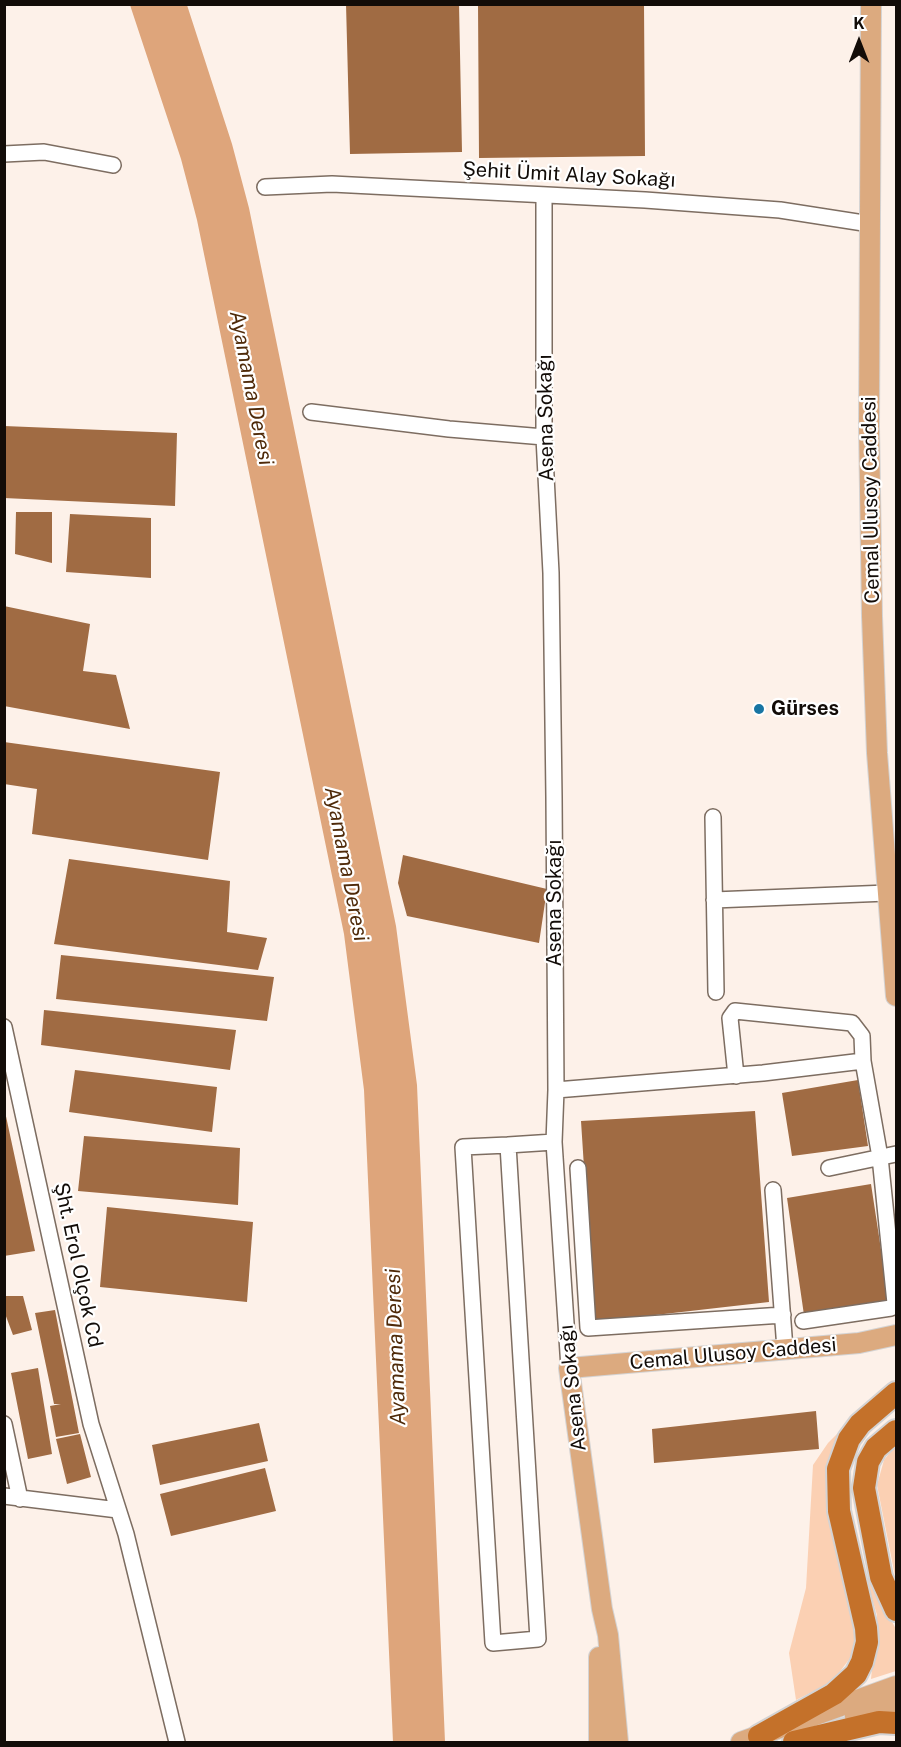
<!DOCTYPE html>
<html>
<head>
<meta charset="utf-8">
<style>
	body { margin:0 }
	#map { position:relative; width:901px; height:1747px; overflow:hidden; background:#fdf1e9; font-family:"Public Sans",sans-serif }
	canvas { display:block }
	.frame { position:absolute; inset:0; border:6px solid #120c08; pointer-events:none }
	.north { position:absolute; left:829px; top:12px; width:60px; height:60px; -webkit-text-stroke:4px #fff; paint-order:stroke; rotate:0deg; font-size:16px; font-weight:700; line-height:24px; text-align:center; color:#120c08 }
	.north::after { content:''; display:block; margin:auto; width:21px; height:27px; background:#120c08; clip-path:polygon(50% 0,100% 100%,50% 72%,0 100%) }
</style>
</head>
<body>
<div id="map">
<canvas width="901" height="1747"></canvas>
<div class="frame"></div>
<div class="north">K</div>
</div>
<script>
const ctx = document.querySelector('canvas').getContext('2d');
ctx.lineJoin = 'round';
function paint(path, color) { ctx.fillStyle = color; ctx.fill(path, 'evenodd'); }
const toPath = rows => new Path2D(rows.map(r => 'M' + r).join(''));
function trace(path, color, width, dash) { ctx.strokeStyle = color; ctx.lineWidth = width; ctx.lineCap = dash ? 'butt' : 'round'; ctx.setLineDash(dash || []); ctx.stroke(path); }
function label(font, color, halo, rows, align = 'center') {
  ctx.font = font + ' "Public Sans",sans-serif'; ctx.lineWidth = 4.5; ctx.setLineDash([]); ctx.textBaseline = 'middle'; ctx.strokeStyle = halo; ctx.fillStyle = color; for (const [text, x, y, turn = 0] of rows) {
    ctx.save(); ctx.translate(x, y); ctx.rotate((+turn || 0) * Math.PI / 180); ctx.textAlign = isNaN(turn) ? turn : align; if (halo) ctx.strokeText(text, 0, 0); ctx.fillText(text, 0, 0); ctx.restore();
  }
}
paint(toPath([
	[851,1420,837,1445,858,1611,857,1649,832,1682,796,1700,789,1653,806,1588,813,1465,828,1443],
	[896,1445,896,1581,877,1485,884,1460],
	[874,1575,882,1604,896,1629,896,1671,871,1679,877,1615,866,1579]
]), '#fbd0b3');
paint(toPath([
	[130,5,187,5,232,144,249,208,396,926,417,1085,445,1742,393,1742,364,1090,344,934,197,220,181,159]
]), '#dea57b');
paint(toPath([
	[346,4,459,4,462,152,350,154],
	[478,4,644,4,645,156,479,158],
	[4,426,177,433,175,506,4,498],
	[16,512,52,512,52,563,15,554],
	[70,514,151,518,151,578,66,572],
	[4,606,90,624,83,671,116,675,130,729,4,706],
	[4,742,220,772,208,860,32,834,37,789,4,784],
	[403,855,547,889,539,943,407,916,398,883],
	[69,859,230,881,227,932,267,938,258,970,54,944],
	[61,955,274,977,267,1021,56,999],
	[44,1010,236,1030,230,1070,41,1045],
	[75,1070,217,1087,212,1132,69,1112],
	[858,1080,868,1146,792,1156,782,1093],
	[4,1107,35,1251,4,1256],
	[755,1111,769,1302,594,1322,581,1121],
	[84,1136,240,1148,238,1205,78,1191],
	[871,1184,889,1302,804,1315,787,1198],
	[107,1207,253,1222,247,1302,100,1287],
	[4,1296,23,1296,32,1330,13,1335,4,1311],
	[55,1310,79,1433,56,1437,50,1406,61,1404,54,1404,35,1313],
	[38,1368,52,1454,28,1459,11,1373],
	[816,1411,819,1449,654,1463,652,1429],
	[259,1423,268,1461,160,1485,152,1445],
	[80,1434,91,1477,67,1484,56,1439],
	[265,1468,276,1511,171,1536,160,1494]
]), '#a06b43');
const minor = toPath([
	[4,154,44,152,113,165],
	[265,187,332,184,645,200,780,210,870,224],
	[544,195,544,437,551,573,554,797,556,1090,554,1142,569,1368],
	[311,412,449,429,544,437],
	[713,817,716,992],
	[714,900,887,893],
	[4,1027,91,1424,126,1534,177,1742],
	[736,1076,730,1018,735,1011,852,1023,862,1036,863,1061,880,1157,895,1303,891,1308,803,1321],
	[556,1090,763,1073,863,1061],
	[508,1145,538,1639,493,1643,463,1147,508,1145,554,1142],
	[578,1168,588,1328,783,1315],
	[829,1168,896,1154],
	[773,1190,785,1349],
	[4,1424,20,1499],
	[4,1496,118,1510]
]);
const major = toPath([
	[871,4,869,427,872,616,877,753,896,996],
	[599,1657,599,1742],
	[855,1716,896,1702],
	[618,1742,608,1635,602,1609,569,1368,859,1343,896,1335],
	[741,1742,896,1686]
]);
const highway = toPath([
	[896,1431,876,1448,868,1462,864,1488,881,1577,896,1610],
	[759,1736,834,1694,856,1674,862,1662,867,1642,866,1628,839,1511,838,1469,849,1439,860,1424,896,1393],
	[794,1742,879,1722,896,1723]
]);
trace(minor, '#7d6d61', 18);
trace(major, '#d4d3d3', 22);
trace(highway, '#d4d3d3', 26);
trace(minor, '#fff', 15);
trace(major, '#dcaa7f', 20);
trace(highway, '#c4712a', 22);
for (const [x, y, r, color] of [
	[759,709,6,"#1875a3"]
]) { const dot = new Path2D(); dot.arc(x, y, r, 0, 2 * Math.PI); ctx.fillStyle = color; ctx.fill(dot); trace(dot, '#fff', 2); }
label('20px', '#120c08', '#fff', [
	["Şehit Ümit Alay Sokağı",569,175,3],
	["Asena Sokağı",546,418,-91],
	["Cemal Ulusoy Caddesi",871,500,-91],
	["Asena Sokağı",555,903,-90],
	["Şht. Erol Olçok Cd",78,1265,78],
	["Cemal Ulusoy Caddesi",733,1354,-5],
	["Asena Sokağı",573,1388,-96]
]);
label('bold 20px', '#120c08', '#fff', [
	["Gürses",771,709]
], 'left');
label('italic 21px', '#4f2a09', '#fff', [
	["Ayamama Deresi",251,388,79],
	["Ayamama Deresi",346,864,79],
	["Ayamama Deresi",396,1347,-92]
]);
</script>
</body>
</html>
